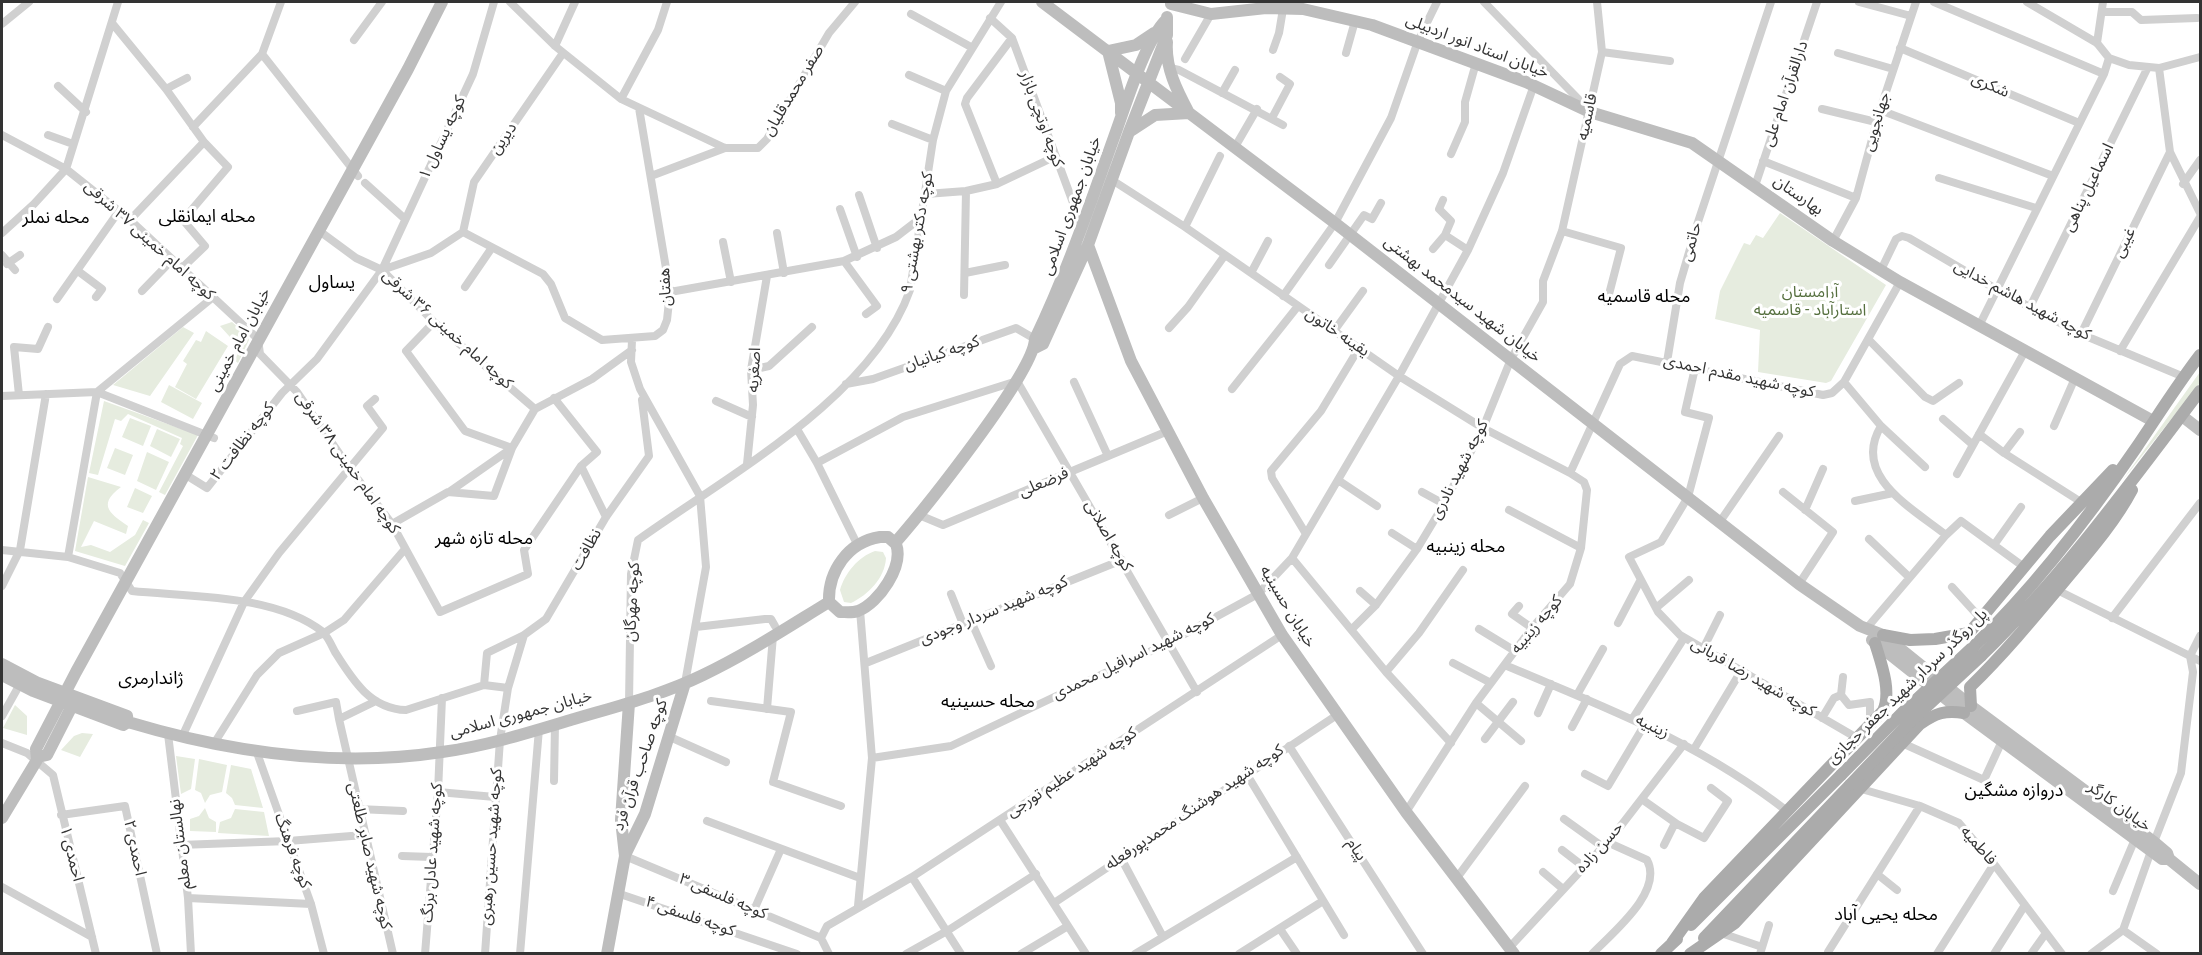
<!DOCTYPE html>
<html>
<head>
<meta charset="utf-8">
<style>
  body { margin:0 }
  #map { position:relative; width:2202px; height:955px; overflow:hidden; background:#fff; font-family:Roboto,sans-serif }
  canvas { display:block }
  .frame { position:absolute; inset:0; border:3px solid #333; pointer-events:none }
</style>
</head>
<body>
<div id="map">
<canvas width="2202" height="955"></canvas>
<div class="frame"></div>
</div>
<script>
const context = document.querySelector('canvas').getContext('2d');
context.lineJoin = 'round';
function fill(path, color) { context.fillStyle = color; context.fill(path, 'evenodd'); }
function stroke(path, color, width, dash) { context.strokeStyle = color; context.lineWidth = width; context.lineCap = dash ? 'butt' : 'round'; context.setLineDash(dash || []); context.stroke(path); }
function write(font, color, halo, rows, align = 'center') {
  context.font = font + ' Roboto,"Noto Sans Arabic",sans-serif'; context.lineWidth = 6; context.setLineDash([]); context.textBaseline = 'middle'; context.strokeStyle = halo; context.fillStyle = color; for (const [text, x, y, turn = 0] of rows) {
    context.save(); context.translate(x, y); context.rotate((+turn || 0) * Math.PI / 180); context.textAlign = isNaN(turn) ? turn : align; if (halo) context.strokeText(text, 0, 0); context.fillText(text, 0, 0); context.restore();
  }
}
const green = new Path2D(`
  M1780 213 1886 285 1831 381 1826 383 1758 372 1760 330 1715 319 1720 291 1744 243 1750 245 1756 235 1763 238Z
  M232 322 247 335 249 340 238 363 233 359 239 347 220 326Z
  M183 327 194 333 150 396 113 385Z
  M206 331 228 346 196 399 175 387 187 364 183 361 196 340 201 342Z
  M2200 372V383L2122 481Z
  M169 385 202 403 193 419 161 402Z
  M104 401 198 435 165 495 159 492 183 446 180 444 182 438 128 414 121 421 115 419 98 475 89 473Z
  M130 418 151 426 143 446 122 437Z
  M157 429 180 439 171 457 150 446Z
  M115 448 133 455 125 475 107 468Z
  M147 452 169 462 156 490 137 481Z
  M88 477 121 487C95 506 113 515 128 526L126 534 94 521 81 547 91 545 110 552 135 535 143 520 149 523 125 566 75 551Z
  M135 488 152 496 143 513 127 507Z
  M875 551 883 552 886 558C885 578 868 595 851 603L844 602 840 590C845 573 858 557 875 551Z
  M15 705 27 716V735L3 728Z
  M82 733 93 734 80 757 61 750 74 736Z
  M176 756 195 759 191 789 181 794Z
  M199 759 227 765 222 792 210 795 205 803 201 793 195 790Z
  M231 765 251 769 263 808 235 805 232 798 226 793Z
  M205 808 209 818 216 822V832L190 831V819L199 816Z
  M235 809 264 812 269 836 218 833 220 822 231 818Z`);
const street = new Path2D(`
  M510 2 555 46 621 99 725 148H758L767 139 829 33 855 2
  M1484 2 1586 107
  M1859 2 1911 16
  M1934 2 2104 74
  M2027 2 2097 43 2109 58 2129 65 2159 68 2200 57
  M2103 12H2132L2141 20 2197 18
  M911 14 971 47
  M990 18 1012 38 1082 227
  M112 23 166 89 204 142 228 167 183 220 205 246 182 268
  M2 24 29 2
  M354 40 382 2
  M2097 43 2103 2
  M555 46 575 2
  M1900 48 2079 123
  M1273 50 1279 33 1283 9
  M1602 52 1670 61
  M1346 53 1355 21
  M1838 53 1893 69
  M262 54 358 176
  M1185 59 1211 14
  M1170 68 1179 70 1283 125
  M2159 68 2170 152 2200 213
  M909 75 946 91
  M58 86 86 112
  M166 89 187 78
  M1222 93 1235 70
  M621 99 658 30 667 2
  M1822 109 1876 122
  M1880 110 2053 176
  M1272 118 1290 84 1280 77
  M892 124 933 140
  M193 127 262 54 281 2
  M2 135 66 169 130 220 258 339 260 354 297 392 350 469 392 524 440 612 528 574 524 550 581 466 597 452 554 398
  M48 135 73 144
  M1235 147 1257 109
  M1451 154 1465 122V102L1476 63
  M1763 161 1856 198
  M651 176 725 148
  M1939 178 2036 208
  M1112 180 1185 227 1399 376 1483 428 1570 473
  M365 183 405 219
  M997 184 965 104 967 98 1012 38
  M2183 184 2200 160
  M1755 186 1817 2
  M926 194 966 191 997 184 1054 157
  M859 195 877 248
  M840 209 857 257
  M130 220 204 142
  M1185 227 1220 156
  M318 230 356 258 382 270 434 322 535 409
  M1562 231 1621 248 1607 302
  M463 232 543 274 551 284 565 318 602 340 655 336 663 330 667 320 670 292 639 108
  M463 232 474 182 563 53
  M2 233 34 204 66 169 118 2
  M777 233 784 273
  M1445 235 1468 250
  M1833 241 1856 198 1880 110 1916 2
  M723 242 731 282
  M1433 249 1445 235 1451 221 1439 209 1443 200
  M2 255 15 270
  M844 261 877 306 866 314
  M7 264 20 255
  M1329 265 1364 215 1372 219 1381 203
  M382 270 431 253 463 232
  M1881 270 1896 239 1902 236 1909 238 1996 289 2081 334 2184 377
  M78 271 102 289 96 297
  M965 273 1005 265
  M1251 273 1268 241
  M465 287 491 249
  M142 291 171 261
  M670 292 844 261 896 237 922 217
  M964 295 966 191
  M1283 296 1335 223 1391 118 1418 41 1437 2
  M57 299 119 211
  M2030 307 2147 69
  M434 322 406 351 465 431 512 448
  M1979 326 2104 74 2109 58
  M1169 328 1188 307 1225 255
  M1334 331 1363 291
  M2081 334 2170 152
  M1868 339 1925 397 1933 401 1959 383
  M632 340 631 362 640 389 700 496 706 567 685 683
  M2120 351 2200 217
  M1667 362 1680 283 1698 222 1771 2
  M1695 368 1685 412 1709 418 1688 497 1661 542 1629 557 1658 612 1680 635 1857 738
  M751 370 769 366 812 327
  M1074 382 1108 456
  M1844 382 1881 426C1851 476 1912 508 1946 535L1866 629
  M846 384 873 379 1016 328 1035 339
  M1232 389 1298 306
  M19 395 14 347 38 349 48 327
  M2 396 97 392 214 438
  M716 401 752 417
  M1943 419 1973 445
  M1881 426 1925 467
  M2054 426 2075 378
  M797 429 817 463 858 546
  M1979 434 2004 453 2081 502
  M2004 453 2020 432
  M817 463 903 417 1017 381 1197 692
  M747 464 753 405 751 370 767 276
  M581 466 606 517
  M1957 474 2025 351
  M186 475 207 488 282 393 317 359 382 270 473 74 494 2
  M1338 480 1377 506
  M449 492 512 448
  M1422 492 1444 504
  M1783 492 1833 532 1799 584
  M1855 501 1893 493
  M1509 510 1581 548
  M1805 510 1823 469
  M919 515 943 525 1168 431
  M1169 515 1203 498
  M1719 523 1779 436
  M392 524 448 492 494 496 512 448 535 409 592 379 632 350
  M1392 533 1417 549
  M1306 534 1272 478 1271 471 1321 411 1359 348
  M1946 535 1961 521 2024 567
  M1869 539 1909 577
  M1994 545 2021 507
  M2 550 68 557 120 573 132 591C190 597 275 594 323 632 328 637 332 646 335 652 352 679 370 709 406 710L484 685 508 688
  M68 557 97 392 212 298
  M1292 558 1386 672 1451 743
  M2 586 20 550 46 394
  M1952 587 1982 620
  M2057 590 2200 661
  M1360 591 1376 605
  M951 594 963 624
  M1519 606 1512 614 1532 628
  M1656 608 1689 580
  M2112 618 2200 503
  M971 621 991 666
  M1618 623 1640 581
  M696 627 765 619H771L775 626
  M1352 629 1376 605 1417 549 1444 504 1483 428 1511 359 1543 302V281L1562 231 1602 52 1597 2
  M1479 629 1515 651
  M1703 649 1720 615
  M866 663 1122 560
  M1453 663 1491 683
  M1505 665C1608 709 1697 741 1787 811
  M1386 672 1419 633 1463 570
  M484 685 487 653 524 635 546 619 606 517 649 456 642 400
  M1577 695 1603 649
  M1841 695 1849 705 1870 702V725
  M376 701 339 719 393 954
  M711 701 791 712 773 782 841 806
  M629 703 631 574 638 540C727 476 872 398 910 290L933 140 946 91 1001 2
  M1476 703 1521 741
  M767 709 773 636
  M297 711 336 702 339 719
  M1538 713 1551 684
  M2 716 20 684
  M1633 718 1684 638
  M1822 718 1834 698 1841 695 1843 677
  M1572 727 1587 699
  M168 734 188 898 191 954
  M182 737 244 602 279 553 383 428 367 406 375 399
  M670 737 726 762
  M1485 739 1513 702
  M215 742 257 675 279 653 324 633 344 620 405 549
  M2 743 27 753 53 775 96 954
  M1902 743 1984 780 2002 741
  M1289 746 1423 954
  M1694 749 1741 671
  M256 750 311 904 324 954
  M872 758 951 746 1168 643 1258 594 1292 558 1399 376 1468 250 1503 173 1534 85
  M1246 773 1344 935
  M1585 774 1608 786 1645 724
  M554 781 555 724
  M1858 788 1920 806 1959 823 1994 864 2062 954
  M438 792 495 797
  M1643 800 1677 824 1704 838 1728 801 1711 788
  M358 809 403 811
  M1406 812 1476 703 1532 628 1570 584 1581 548 1587 490 1584 482 1570 473 1620 364 1632 356 1823 395 1832 393 1844 382 1900 282
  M61 815 125 806 157 954
  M1564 819 1603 847
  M1000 820 1086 954
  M707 821 860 878
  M2154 842 2181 773 2193 672 2190 656 2200 636
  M180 845 288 841 364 835
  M1664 845 1675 823
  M1562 850 1584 867
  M402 856 432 857
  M625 856 821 938
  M1121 858 1163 937
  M1543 872 1563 889
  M1877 874 1897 890
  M912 877 961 954
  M1456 879 1525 786
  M2 887 92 937
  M2113 891 2135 839
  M617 893 797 954
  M188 898 311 904
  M1054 903 1337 715
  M858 906 872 758 860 610
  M754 910 781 849
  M1280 929 1297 954
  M2123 930 2151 851
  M2123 930 2157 954
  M1721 933 1762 947
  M821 938 827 926 912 877 1282 635
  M821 938 829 954
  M1509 948 1613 836 1684 744
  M425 954 438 792 442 698
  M485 954 500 740 508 688 524 635
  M520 954 539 729
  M906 954 947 931 1036 874
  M1021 954 1068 926
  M1135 954 1297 857
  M1239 954 1323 901
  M1592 954C1612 933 1664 892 1647 860L1607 842
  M1760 954 1769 925
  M1829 954 1828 952 1920 806
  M1937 954 1994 864
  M1994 954 2025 905
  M2031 954 2046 933
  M2091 954 2123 930`);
const secondary = new Path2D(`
  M1042 2 1335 223 1799 584 1860 626 1883 635 1971 706 2154 842 2167 853 2169 859 2200 884
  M1171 4 1211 14 1266 8 1303 9 1372 25 1526 82 1590 112 1692 143 1833 241 1900 282 2153 421
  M1121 113V103L1108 51 1136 45 1154 33
  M1129 132 1155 115 1189 113C1177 91 1165 67 1167 42
  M1088 245 1131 361 1203 498 1282 635 1406 812 1514 954
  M1035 348 1043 344 1088 245 1129 132 1167 35V17
  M2182 416 2200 430
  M880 537H888L896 544C904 566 879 603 858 611 852 613 846 612 840 612L829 602C828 571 848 542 880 537Z
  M895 543C922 512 1034 373 1035 339 1066 275 1089 207 1113 140 1125 108 1144 42 1166 20
  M1872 640 1964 713 2162 859H2169
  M2 664 38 683 127 716 128 722
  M2 675 33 691 123 725 128 722C228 752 338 768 442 752 487 746 531 732 574 719 618 706 662 695 703 675 747 654 788 627 829 602
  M38 757 47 755 75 700
  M2 818 37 760 36 749 76 672 408 69 442 2
  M625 855 645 814 685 683
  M607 954 625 856 621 820 629 703`);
const primary = new Path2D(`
  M1883 635 1910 640 1935 639 1969 633 2050 536 2113 470
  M1974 646C2035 587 2088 518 2136 448 2157 417 2177 385 2200 355
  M1981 656C2063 576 2131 482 2200 391
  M1971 706 1970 687C2003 655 2033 619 2063 583 2087 554 2114 524 2132 490
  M1691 925 1841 775
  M1704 938 1850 785
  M1672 943 1704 898 1883 711C1892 691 1881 663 1875 643
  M1661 954 1677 939
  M1690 954 1735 923 1920 724C1936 713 1945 710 1964 713`);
const primaryBridge = new Path2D(`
  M1841 775 1902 713 1974 646
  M1850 785 1910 722 1981 656`);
const streetNames = [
  ["خیابان استاد انور اردبیلی",1477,47,21],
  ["شکری",1990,86,23],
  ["صفر محمدقلیان",794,91,-59],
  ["دارالقرآن امام علی",1786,94,-71],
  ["قاسمیه",1588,117,-78],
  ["کوچه اوتچی بازار",1041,119,70],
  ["جهانجویی",1877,122,-73],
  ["کوچه یساول ۱",443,138,-65],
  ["دیرین",504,139,-55],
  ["اسماعیل پناهی",2089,188,-64],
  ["بهارستان",1798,196,35],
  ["خیابان جمهوری اسلامی",1072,206,-70],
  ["کوچه دکتر بهشتی ۹",918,233,-80],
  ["کوچه امام خمینی ۳۷ شرقی",149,241,42],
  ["حاتمی",1692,242,-74],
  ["غیبی",2125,243,-64],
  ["هفتان",666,287,-93],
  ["خیابان شهید سیدمحمد بهشتی",1462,300,38],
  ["کوچه شهید هاشم خدایی",2022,301,28],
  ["کوچه امام خمینی ۳۶ شرقی",447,330,42],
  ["یقینه خاتون",1337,333,34],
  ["خیابان امام خمینی",240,340,-62],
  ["کوچه کیانیان",942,354,-19],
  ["اصغریه",755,370,-87],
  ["کوچه شهید مقدم احمدی",1739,377,12],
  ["کوچه نظافت ۲",243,442,-52],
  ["کوچه امام خمینی ۳۸ شرقی",347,463,55],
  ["کوچه شهید نادری",1460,470,-63],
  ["فرضعلی",1044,483,-23],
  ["کوچه اصلانی",1108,536,60],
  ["نظافت",587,550,-60],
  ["کوچه مهرگان",633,602,-87],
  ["خیابان حسینیه",1287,607,59],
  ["کوچه شهید سردار وجودی",994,611,-22],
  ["کوچه زینبیه",1537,625,-50],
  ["کوچه شهید اسرافیل محمدی",1134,657,-26],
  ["کوچه شهید رضا قربانی",1753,678,30],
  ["پل روگذر سردار شهید جعفر حجازی",1908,687,-44],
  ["خیابان جمهوری اسلامی",521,715,-15],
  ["زینبیه",1652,727,26],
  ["کوچه صاحب قرآن فرد",641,765,-71],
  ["کوچه شهید عظیم تورجی",1072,773,-33],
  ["خیابان کارگر",2119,807,36],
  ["کوچه شهید هوشنگ محمدپورفعله",1195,808,-34],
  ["نهالستان معلم",181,844,-97],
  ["فاطمیه",1978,846,49],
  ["کوچه شهید حسین رهبری",492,847,-86],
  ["احمدی ۲",134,848,78],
  ["حسن زاده",1600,848,-48],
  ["پیام",1356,850,57],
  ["کوچه فرهنگ",292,851,70],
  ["کوچه شهید عادل برنگ",433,853,-86],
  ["احمدی ۱",71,854,76],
  ["کوچه شهید صابر طلعتی",369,856,77],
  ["کوچه فلسفی ۳",723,897,23],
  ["کوچه فلسفی ۴",690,917,19]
];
const parkNames = [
  ["آرامستان",1810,293],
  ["استارآباد - قاسمیه",1810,311]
];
const neighbourhoodNames = [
  ["محله ایمانقلی",207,217],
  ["محله نملر",56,218],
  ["یساول",332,283],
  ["محله قاسمیه",1644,297],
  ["محله تازه شهر",484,539],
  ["محله زینبیه",1466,547],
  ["ژاندارمری",151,679],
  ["محله حسینیه",988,702],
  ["دروازه مشگین",2014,791],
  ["محله یحیی آباد",1886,915]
];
fill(green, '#e6ecdf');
stroke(street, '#d0d0d0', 8);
stroke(secondary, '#bdbdbd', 12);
stroke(primary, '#ababab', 12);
stroke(primaryBridge, '#ababab', 12);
write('16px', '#333', '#fff', streetNames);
write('16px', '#56703f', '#fff', parkNames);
write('18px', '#000', '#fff', neighbourhoodNames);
</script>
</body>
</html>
